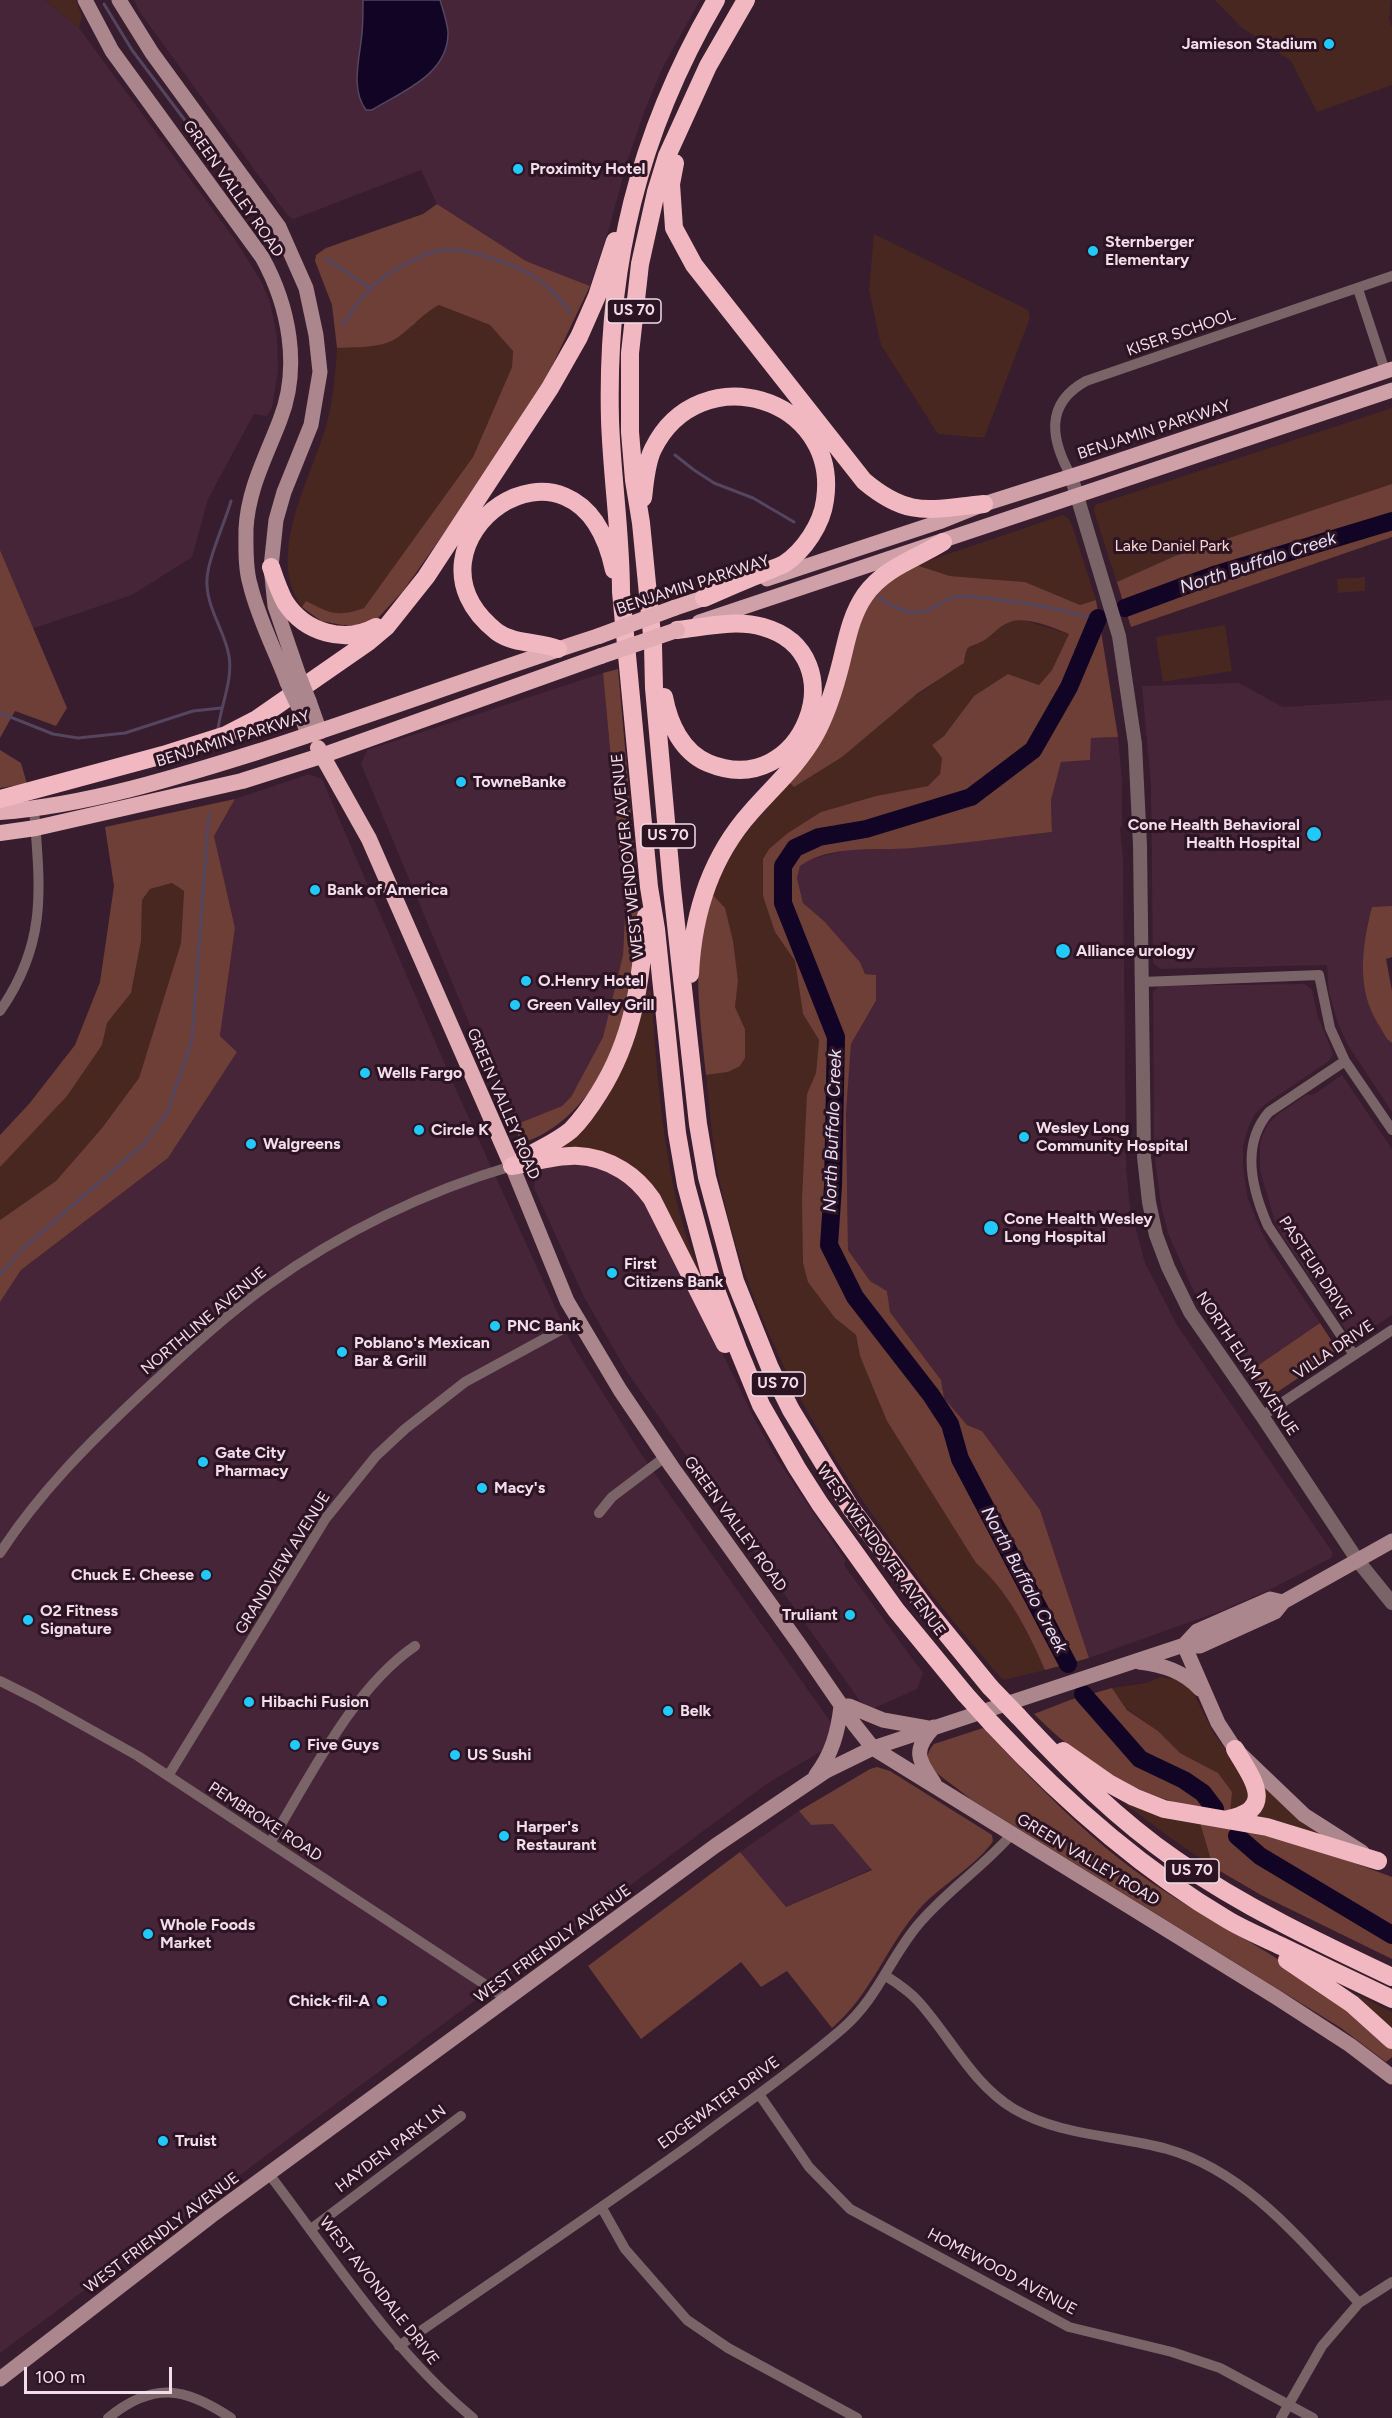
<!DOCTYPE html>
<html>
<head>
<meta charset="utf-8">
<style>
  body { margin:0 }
  #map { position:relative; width:1392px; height:2418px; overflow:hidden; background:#371d2d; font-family:Figtree,sans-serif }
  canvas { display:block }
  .scale { position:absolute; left:24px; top:2367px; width:148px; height:27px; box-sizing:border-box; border:3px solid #f1dee8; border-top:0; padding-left:8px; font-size:18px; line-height:21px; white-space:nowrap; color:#f1dee8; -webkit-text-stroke:4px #2d1423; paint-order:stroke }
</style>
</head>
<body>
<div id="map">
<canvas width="1392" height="2418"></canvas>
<div class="scale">100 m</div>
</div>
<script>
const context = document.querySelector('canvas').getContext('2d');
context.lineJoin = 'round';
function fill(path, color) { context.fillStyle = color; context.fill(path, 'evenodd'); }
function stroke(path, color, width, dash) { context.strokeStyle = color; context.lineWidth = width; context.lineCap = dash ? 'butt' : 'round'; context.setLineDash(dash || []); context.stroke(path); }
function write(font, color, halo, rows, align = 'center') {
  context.font = font + ' Figtree,sans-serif'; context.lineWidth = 6; context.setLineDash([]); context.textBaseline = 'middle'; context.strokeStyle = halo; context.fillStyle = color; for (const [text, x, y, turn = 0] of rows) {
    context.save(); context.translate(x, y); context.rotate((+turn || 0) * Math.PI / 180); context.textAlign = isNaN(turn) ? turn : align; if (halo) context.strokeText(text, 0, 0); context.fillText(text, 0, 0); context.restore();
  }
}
const built = new Path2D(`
  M0 0H45L79 28 236 241 261 281 270 302 277 336 278 371 272 407 267 416 254 414 208 499 192 557 132 595 32 629 0 550Z
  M134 0H700L663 67 644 112 627 162 610 225 590 286 526 261 437 204 421 170 294 219 288 216 139 11Z
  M603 673 625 912 623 955 603 1037 571 1097 562 1106 512 1126 361 764 367 750Z
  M1239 683 1283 707 1392 700V957L1386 959 1392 992V1112L1348 1045 1338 1024 1329 993 1327 965 1160 969 1153 963 1151 786 1142 686Z
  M1118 737 1122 781V826L1120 829 1123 857 1126 1167 1130 1207 1145 1263 1177 1325 1333 1553 1331 1558 1269 1590 1221 1611 1089 1658 1040 1510 982 1431 967 1425 944 1398 941 1380 890 1312 887 1291 870 1281 848 1250 846 1114 851 1044 876 1002V975L865 974 860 962 824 921 803 903 797 878 800 866 808 860 847 850 912 848 1052 832 1051 800 1061 762 1090 760 1091 738Z
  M309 774 322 779 457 1092 571 1342 643 1457 830 1721 832 1727 823 1750 768 1783 0 2353V1302L21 1270 168 1158 237 1052 220 1036 235 928 214 836 235 799Z
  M1305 984 1312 990 1318 1017 1332 1051V1056L1329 1061 1267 1103 1255 1114 1248 1128 1243 1146V1165L1247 1196 1259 1226 1269 1246 1320 1323 1247 1373 1193 1290 1168 1233 1161 1205 1154 1152 1153 992 1159 986Z
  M1342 1075 1392 1149V1315L1358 1338 1350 1336 1283 1237 1274 1219 1260 1170V1146L1262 1136 1268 1124 1277 1115 1306 1095H1313Z
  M590 1162 635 1185 680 1266 754 1418 777 1459 846 1561 844 1565 923 1673 917 1689 872 1709 860 1701 627 1372 584 1297 534 1188 536 1173 542 1167Z
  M799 1811 811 1825 833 1824 872 1869 786 1907 740 1852Z`);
const green = new Path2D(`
  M45 0H76L82 16 79 28Z
  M1215 0H1391L1389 19 1392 27V85L1317 112 1291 61 1241 27Z
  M874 234 1028 310 1030 318 984 438 938 434 881 345 869 290Z
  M439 305 490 325 513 350 512 367 473 457 364 608C337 617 331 614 306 602L302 607C266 558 308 483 324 433 333 405 335 377 337 348L363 347Z
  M1392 408V537L1131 627 1094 511 1095 505Z
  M1063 515 1068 518 1072 525 1096 600 1080 605 1025 582 950 576 916 565Z
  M1365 577V591L1338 593 1337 579Z
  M1020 619 1069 634 1052 670 1039 685 1008 674 958 720 944 736 932 745 942 758 940 774 928 786 876 796 821 812 769 849 763 859 764 896 775 932 795 961 803 1014 819 1040 816 1073 807 1095 835 1318 856 1335 860 1356 976 1563C1008 1591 1028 1631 1045 1670L1003 1680C879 1536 762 1378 721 1188 713 1151 710 1113 706 1075L728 1072 745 1029 735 1007 738 981 710 892 721 868 750 823 790 783 963 663 966 649 974 643 981 642 1008 622Z
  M1225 625 1232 671 1163 682 1156 637Z
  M172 883 184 891 181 943 139 1078 102 1128 56 1181 0 1220V1167L102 1045 107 1023 131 993 141 941 142 900 150 889Z
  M647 991H651C657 1071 662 1152 684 1229 691 1253 702 1276 711 1298L651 1185 561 1149 557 1144 639 1016Z
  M1161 1677 1179 1680 1192 1690 1214 1734 1249 1779V1801L1230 1813 1218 1773 1180 1753 1158 1731 1127 1709 1112 1688 1146 1683Z
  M1100 1785 1200 1823 1213 1867 1172 1839Z
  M1265 1788H1268L1320 1833 1319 1835 1253 1817 1263 1803Z
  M1358 1995 1392 2012V2028L1356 1999Z`);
const forest = new Path2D(`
  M437 204 526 261 590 286 542 387 477 487 403 591 378 618 362 625H342L321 621 302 607 306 601C331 614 337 617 364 608L473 457 512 367 513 351 490 325 439 305C421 314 405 336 389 342 374 348 354 347 337 348L332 305 315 261 316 255 326 248 423 214Z
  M1392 484V537L1131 627 1117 582 1175 556Z
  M0 550 67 708 56 726 15 711 0 738Z
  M916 565 950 576 1025 582 1080 605 1096 600 1118 737 1091 738 1090 760 1061 762 1051 800 1052 832C1006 837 960 844 913 848 878 851 830 844 800 866L797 878 803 903 824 921 860 962 865 974 876 975V1001L851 1044 846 1114 848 1250 870 1281 887 1291 890 1312 941 1380 944 1398 967 1425 982 1431 1040 1510 1089 1658 1045 1670C1028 1631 1008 1591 976 1563L887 1421 860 1356 856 1335 835 1318 808 1282 803 1263 802 1199 807 1094 816 1073 819 1040 803 1014 795 961 775 932 763 896V859L769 849 788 833 821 812 876 796 928 786 940 774 942 758 932 745 944 736 974 696 1008 674 1039 685 1052 670 1069 634C1054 628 1026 616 1010 622 1000 625 992 636 983 641 967 649 967 643 964 663L918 693 842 757 794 787 790 783 858 625 877 589Z
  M618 669 639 904C640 989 613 1112 523 1143L512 1126 562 1106 571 1097 603 1037 623 955 625 912 603 673Z
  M0 750 21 763 27 784 0 788Z
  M235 799 214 836 235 928 220 1036 237 1052 168 1158 21 1270 0 1302V1220L56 1181 102 1128 139 1078 181 943 184 891 172 883 150 889 142 900 141 941 131 993 107 1023 102 1045 67 1096 0 1167V1135L29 1104 75 1045 100 982 114 886 105 827Z
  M710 892 725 908 733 941 738 981 735 1007 745 1029V1058L740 1066 728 1072 706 1075C701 1027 694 976 701 928 703 916 707 904 710 892Z
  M1392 906V957L1386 959 1392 991V1043L1387 1039C1381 1028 1373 1017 1369 1005 1358 974 1364 938 1372 907Z
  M1320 1323 1335 1346 1334 1354 1270 1397 1263 1396 1247 1373Z
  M1112 1688 1127 1710 1158 1731 1180 1753 1218 1773 1232 1792 1230 1813C1147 1803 1092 1772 1034 1714L1070 1700Z
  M983 1728C1037 1785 1090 1841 1155 1885 1197 1913 1242 1936 1284 1963 1323 1987 1357 2017 1392 2047V2057L1386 2062 1341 2028 1299 2002 972 1800 930 1768C926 1758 927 1752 934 1744Z
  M877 1767 890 1771 992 1835 993 1841C979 1863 941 1886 922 1906 886 1945 873 1993 832 2028L787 1971 761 1987 741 1962 641 2039 588 1966 740 1852 786 1907 872 1870 833 1824 811 1825 799 1811 870 1769Z
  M1200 1823 1298 1842 1392 1877V1959L1261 1895 1213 1867Z`);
const water = new Path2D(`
  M363 0H440C443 10 447 21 448 32 449 74 403 91 372 110H366C350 89 360 57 362 33 363 22 363 11 363 0Z`);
const stream = new Path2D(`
  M104 4 132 50 205 147
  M325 258 370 288
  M342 325C351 314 359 299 370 289 385 273 421 253 442 250 471 247 528 268 549 288 557 295 563 304 570 312
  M675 455 694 470 714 483 753 498 794 522
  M879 597C895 608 911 618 930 609 944 603 947 596 964 596 996 598 1030 604 1061 610 1074 613 1084 618 1098 618
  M0 713 53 734 78 738 125 733 193 711 221 708
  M218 729C221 705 233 680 229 656 225 632 208 610 207 585 205 564 225 523 231 501
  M0 1275 21 1250 145 1143 167 1113 192 1040 209 813`);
const river = new Path2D(`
  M1125 608 1217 574 1392 521
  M1068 1664 960 1459 950 1424 931 1395 855 1297 829 1245 833 1186 836 1037 783 903V866L795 848 819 837 866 829 971 797 1033 750 1069 687 1098 618
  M1083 1694 1140 1759 1184 1780 1203 1793 1215 1809
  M1237 1836 1260 1856 1392 1935`);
const minor = new Path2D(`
  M1358 289 1385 371
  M1071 476C1051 440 1044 404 1086 381L1392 276
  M1142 982 1319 975 1330 1028 1345 1061 1392 1130
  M0 1011C48 942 40 888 34 809
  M1345 1061 1269 1112C1240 1145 1252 1190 1268 1226L1354 1355
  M1262 1416 1392 1330
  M599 1513 612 1497 665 1457
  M0 1553C39 1493 89 1443 141 1394 182 1356 223 1317 268 1285 340 1233 426 1191 512 1166
  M0 1681 36 1699 138 1756 507 1999
  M168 1776 326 1518 376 1456 405 1429 465 1382 579 1320
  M270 1843C309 1779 352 1689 415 1646
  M886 1976C897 1983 909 1991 918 2001 950 2036 972 2084 1014 2109 1060 2136 1116 2135 1167 2149 1248 2172 1303 2243 1359 2303
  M759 2094 809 2167 850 2209 1069 2327 1172 2352 1220 2368 1313 2418
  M269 2174C333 2258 391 2350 473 2418
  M602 2208 625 2249 687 2320 728 2348 857 2418
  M311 2229 461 2116
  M399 2346C499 2277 599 2210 698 2139 746 2103 797 2068 842 2029 877 1999 889 1960 917 1926 945 1892 982 1868 1011 1835
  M108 2418C153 2381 185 2387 231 2418
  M1281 2418 1322 2346 1359 2303 1392 2282`);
const tertiary = new Path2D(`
  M1071 476 1119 636 1135 744 1140 845 1144 1157 1149 1202 1156 1235 1168 1267 1190 1312 1262 1416 1358 1561 1392 1603`);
const secondary = new Path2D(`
  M85 0 112 51 262 257C289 306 301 367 280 420 266 457 248 489 246 529 246 547 245 567 250 584 258 618 275 650 287 682
  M119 0 152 53 279 227 306 288 316 335 320 372 311 425 284 492 276 520 271 567 275 606 299 676
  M309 701 320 732
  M299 708 308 735
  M512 1166 567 1301 620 1390 672 1467 799 1644 854 1724 873 1748 1276 1997 1350 2045 1392 2077
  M1184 1645 1218 1723 1235 1749 1304 1815 1362 1852
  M1184 1645 1197 1631 1270 1599 1283 1602
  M1139 1662C1163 1665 1183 1671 1200 1689
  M841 1706H849L883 1720 928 1728
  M816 1775C832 1754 838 1732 841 1706
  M934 1783C918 1759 912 1750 934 1727
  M0 2379 211 2216 715 1846 826 1771 873 1748 1184 1645 1200 1646 1275 1612 1283 1602 1392 1541`);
const primary = new Path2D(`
  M767 579 939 522 984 504 1088 471 1392 369
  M699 622 1392 390`);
const trunk = new Path2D(`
  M674 608 704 598
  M318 748 369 839 512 1166
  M0 812C87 805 174 778 257 752 372 715 484 673 599 636
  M0 833 36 828 242 781 324 755 601 656`);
const motorway = new Path2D(`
  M716 0C638 134 606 266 610 420 612 478 621 535 621 592L649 887 656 929 677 1133 686 1185 710 1274 738 1349 761 1405 797 1468 820 1504 896 1610 965 1694
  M746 0 708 66 667 156 656 192 640 264 630 353V432L634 480 641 523 653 645 654 688 672 888 698 1124 707 1177 735 1281 770 1368 791 1410 850 1507 928 1611 990 1687
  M675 163 671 184 674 228 694 265 864 481C909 519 930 509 984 504
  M643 498C645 482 646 463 653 449 699 355 840 397 825 500 822 524 804 551 784 564 776 568 766 571 758 575 740 582 722 590 704 598
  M271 567C275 579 279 591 285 602 305 633 345 644 376 627
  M558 649C539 641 515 645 497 632 385 544 578 402 614 570
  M664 697C669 724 682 752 708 763 803 803 859 654 763 627 736 619 704 627 677 630
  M0 799 163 755 226 735 257 719 368 642 387 626 426 577 550 388 579 337 597 296 615 241
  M690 974C693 913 710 858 751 812 773 787 799 764 815 735 827 713 835 687 841 663 847 639 851 615 865 595 885 567 916 559 943 542
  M523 1159C539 1149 557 1142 571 1130 582 1119 591 1106 599 1093 634 1038 641 980 646 916
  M512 1166C554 1158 582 1146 622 1170 635 1178 643 1186 652 1199L725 1344
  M1018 1716C1067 1769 1117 1819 1176 1860 1244 1907 1318 1942 1392 1977
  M992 1724C1062 1799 1139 1868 1228 1920 1245 1930 1264 1938 1281 1946 1318 1964 1355 1981 1392 1999
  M1063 1751 1110 1784 1134 1797 1164 1809 1267 1827 1378 1861
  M1228 1819C1278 1809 1251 1777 1235 1749
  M1287 1960 1352 2004 1392 2040`);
const secondaryBridge = new Path2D(`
  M299 676 309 701
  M287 682 299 708`);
const trunkBridge = new Path2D(`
  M599 636 674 608
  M601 656 677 630`);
const motorwayBridge = new Path2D(`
  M990 1687 1018 1716
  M965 1694 992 1724`);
const markers = [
  [1329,44,6,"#21c9fd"],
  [518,169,6,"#21c9fd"],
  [1093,251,6,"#21c9fd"],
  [461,782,6,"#21c9fd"],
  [1314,834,8,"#21c9fd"],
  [315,890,6,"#21c9fd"],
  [1063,951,8,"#21c9fd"],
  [526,981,6,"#21c9fd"],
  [515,1005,6,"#21c9fd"],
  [365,1073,6,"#21c9fd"],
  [419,1130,6,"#21c9fd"],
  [1024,1137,6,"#21c9fd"],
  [251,1144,6,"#21c9fd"],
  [991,1228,8,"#21c9fd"],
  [612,1273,6,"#21c9fd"],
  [495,1326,6,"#21c9fd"],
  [342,1352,6,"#21c9fd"],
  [203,1462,6,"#21c9fd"],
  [482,1488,6,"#21c9fd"],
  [206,1575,6,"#21c9fd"],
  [850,1615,6,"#21c9fd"],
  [28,1620,6,"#21c9fd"],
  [249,1702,6,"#21c9fd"],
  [668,1711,6,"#21c9fd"],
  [295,1745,6,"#21c9fd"],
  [455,1755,6,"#21c9fd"],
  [504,1836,6,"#21c9fd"],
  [148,1934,6,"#21c9fd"],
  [382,2001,6,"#21c9fd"],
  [163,2141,6,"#21c9fd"]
];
const shields = [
  [634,311,54],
  [668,836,54],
  [778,1384,54],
  [1192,1871,54]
];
const shieldNames = [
  ["US 70",634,311],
  ["US 70",668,836],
  ["US 70",778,1384],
  ["US 70",1192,1871]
];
const poiNames = [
  ["Jamieson Stadium",1317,44,"right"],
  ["Proximity Hotel",530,169],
  ["Sternberger",1105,242],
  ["Elementary",1105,260],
  ["TowneBanke",473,782],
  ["Cone Health Behavioral",1300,825,"right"],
  ["Health Hospital",1300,843,"right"],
  ["Bank of America",327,890],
  ["Alliance urology",1076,951],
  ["O.Henry Hotel",538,981],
  ["Green Valley Grill",527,1005],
  ["Wells Fargo",377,1073],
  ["Wesley Long",1036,1128],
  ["Community Hospital",1036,1146],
  ["Circle K",431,1130],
  ["Walgreens",263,1144],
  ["Cone Health Wesley",1004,1219],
  ["Long Hospital",1004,1237],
  ["First",624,1264],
  ["Citizens Bank",624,1282],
  ["PNC Bank",507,1326],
  ["Poblano's Mexican",354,1343],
  ["Bar & Grill",354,1361],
  ["Gate City",215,1453],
  ["Pharmacy",215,1471],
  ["Macy's",494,1488],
  ["Chuck E. Cheese",194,1575,"right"],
  ["O2 Fitness",40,1611],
  ["Signature",40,1629],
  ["Truliant",838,1615,"right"],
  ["Hibachi Fusion",261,1702],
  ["Belk",680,1711],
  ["Five Guys",307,1745],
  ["US Sushi",467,1755],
  ["Harper's",516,1827],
  ["Restaurant",516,1845],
  ["Whole Foods",160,1925],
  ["Market",160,1943],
  ["Chick-fil-A",370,2001,"right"],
  ["Truist",175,2141]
];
const streetNames = [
  ["GREEN VALLEY ROAD",233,189,55],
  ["KISER SCHOOL",1181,333,-19],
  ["BENJAMIN PARKWAY",1154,430,-18],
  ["BENJAMIN PARKWAY",693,585,-18],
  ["BENJAMIN PARKWAY",233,739,-17],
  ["WEST WENDOVER AVENUE",628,856,-96],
  ["GREEN VALLEY ROAD",503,1104,67],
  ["PASTEUR DRIVE",1315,1268,57],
  ["NORTHLINE AVENUE",204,1321,-40],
  ["VILLA DRIVE",1334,1350,-34],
  ["NORTH ELAM AVENUE",1247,1364,56],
  ["GREEN VALLEY ROAD",735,1524,54],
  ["WEST WENDOVER AVENUE",881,1551,54],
  ["GRANDVIEW AVENUE",283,1563,-58],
  ["PEMBROKE ROAD",265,1822,33],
  ["GREEN VALLEY ROAD",1088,1860,31],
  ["WEST FRIENDLY AVENUE",553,1944,-36],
  ["EDGEWATER DRIVE",719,2103,-36],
  ["HAYDEN PARK LN",391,2149,-37],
  ["WEST FRIENDLY AVENUE",162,2233,-37],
  ["HOMEWOOD AVENUE",1002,2272,28],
  ["WEST AVONDALE DRIVE",379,2291,52]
];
const parkNames = [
  ["Lake Daniel Park",1172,546]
];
const waterNames = [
  ["North Buffalo Creek",1258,563,-18],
  ["North Buffalo Creek",833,1131,-88],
  ["North Buffalo Creek",1024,1580,62]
];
fill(built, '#462538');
fill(green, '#482721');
fill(forest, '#6d3f36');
fill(water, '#110425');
stroke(water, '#544560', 1.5);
stroke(stream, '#544560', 3);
stroke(river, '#110425', 18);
stroke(minor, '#7b6467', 10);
stroke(tertiary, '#7b6467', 14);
stroke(secondary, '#ab868c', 15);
stroke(primary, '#d0a0a8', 15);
stroke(trunk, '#e1acb4', 16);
stroke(motorway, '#f2b8c1', 18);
stroke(secondaryBridge, '#ab868c', 15);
stroke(trunkBridge, '#e1acb4', 16);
stroke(motorwayBridge, '#f2b8c1', 18);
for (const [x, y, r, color] of markers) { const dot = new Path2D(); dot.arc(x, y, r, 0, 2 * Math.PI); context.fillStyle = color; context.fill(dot); stroke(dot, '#2d1423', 2); }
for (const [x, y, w] of shields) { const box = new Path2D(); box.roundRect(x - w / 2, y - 12, w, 24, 4.5); context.fillStyle = '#2d1423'; context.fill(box); stroke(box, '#f1dee8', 1.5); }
write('bold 15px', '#f1dee8', null, shieldNames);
write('bold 16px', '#f1dee8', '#2d1423', poiNames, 'left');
write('16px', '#f1dee8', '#2d1423', streetNames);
write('16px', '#f7d5ce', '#2d1423', parkNames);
write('italic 18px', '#e6dffb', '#2d1423', waterNames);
</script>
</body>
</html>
